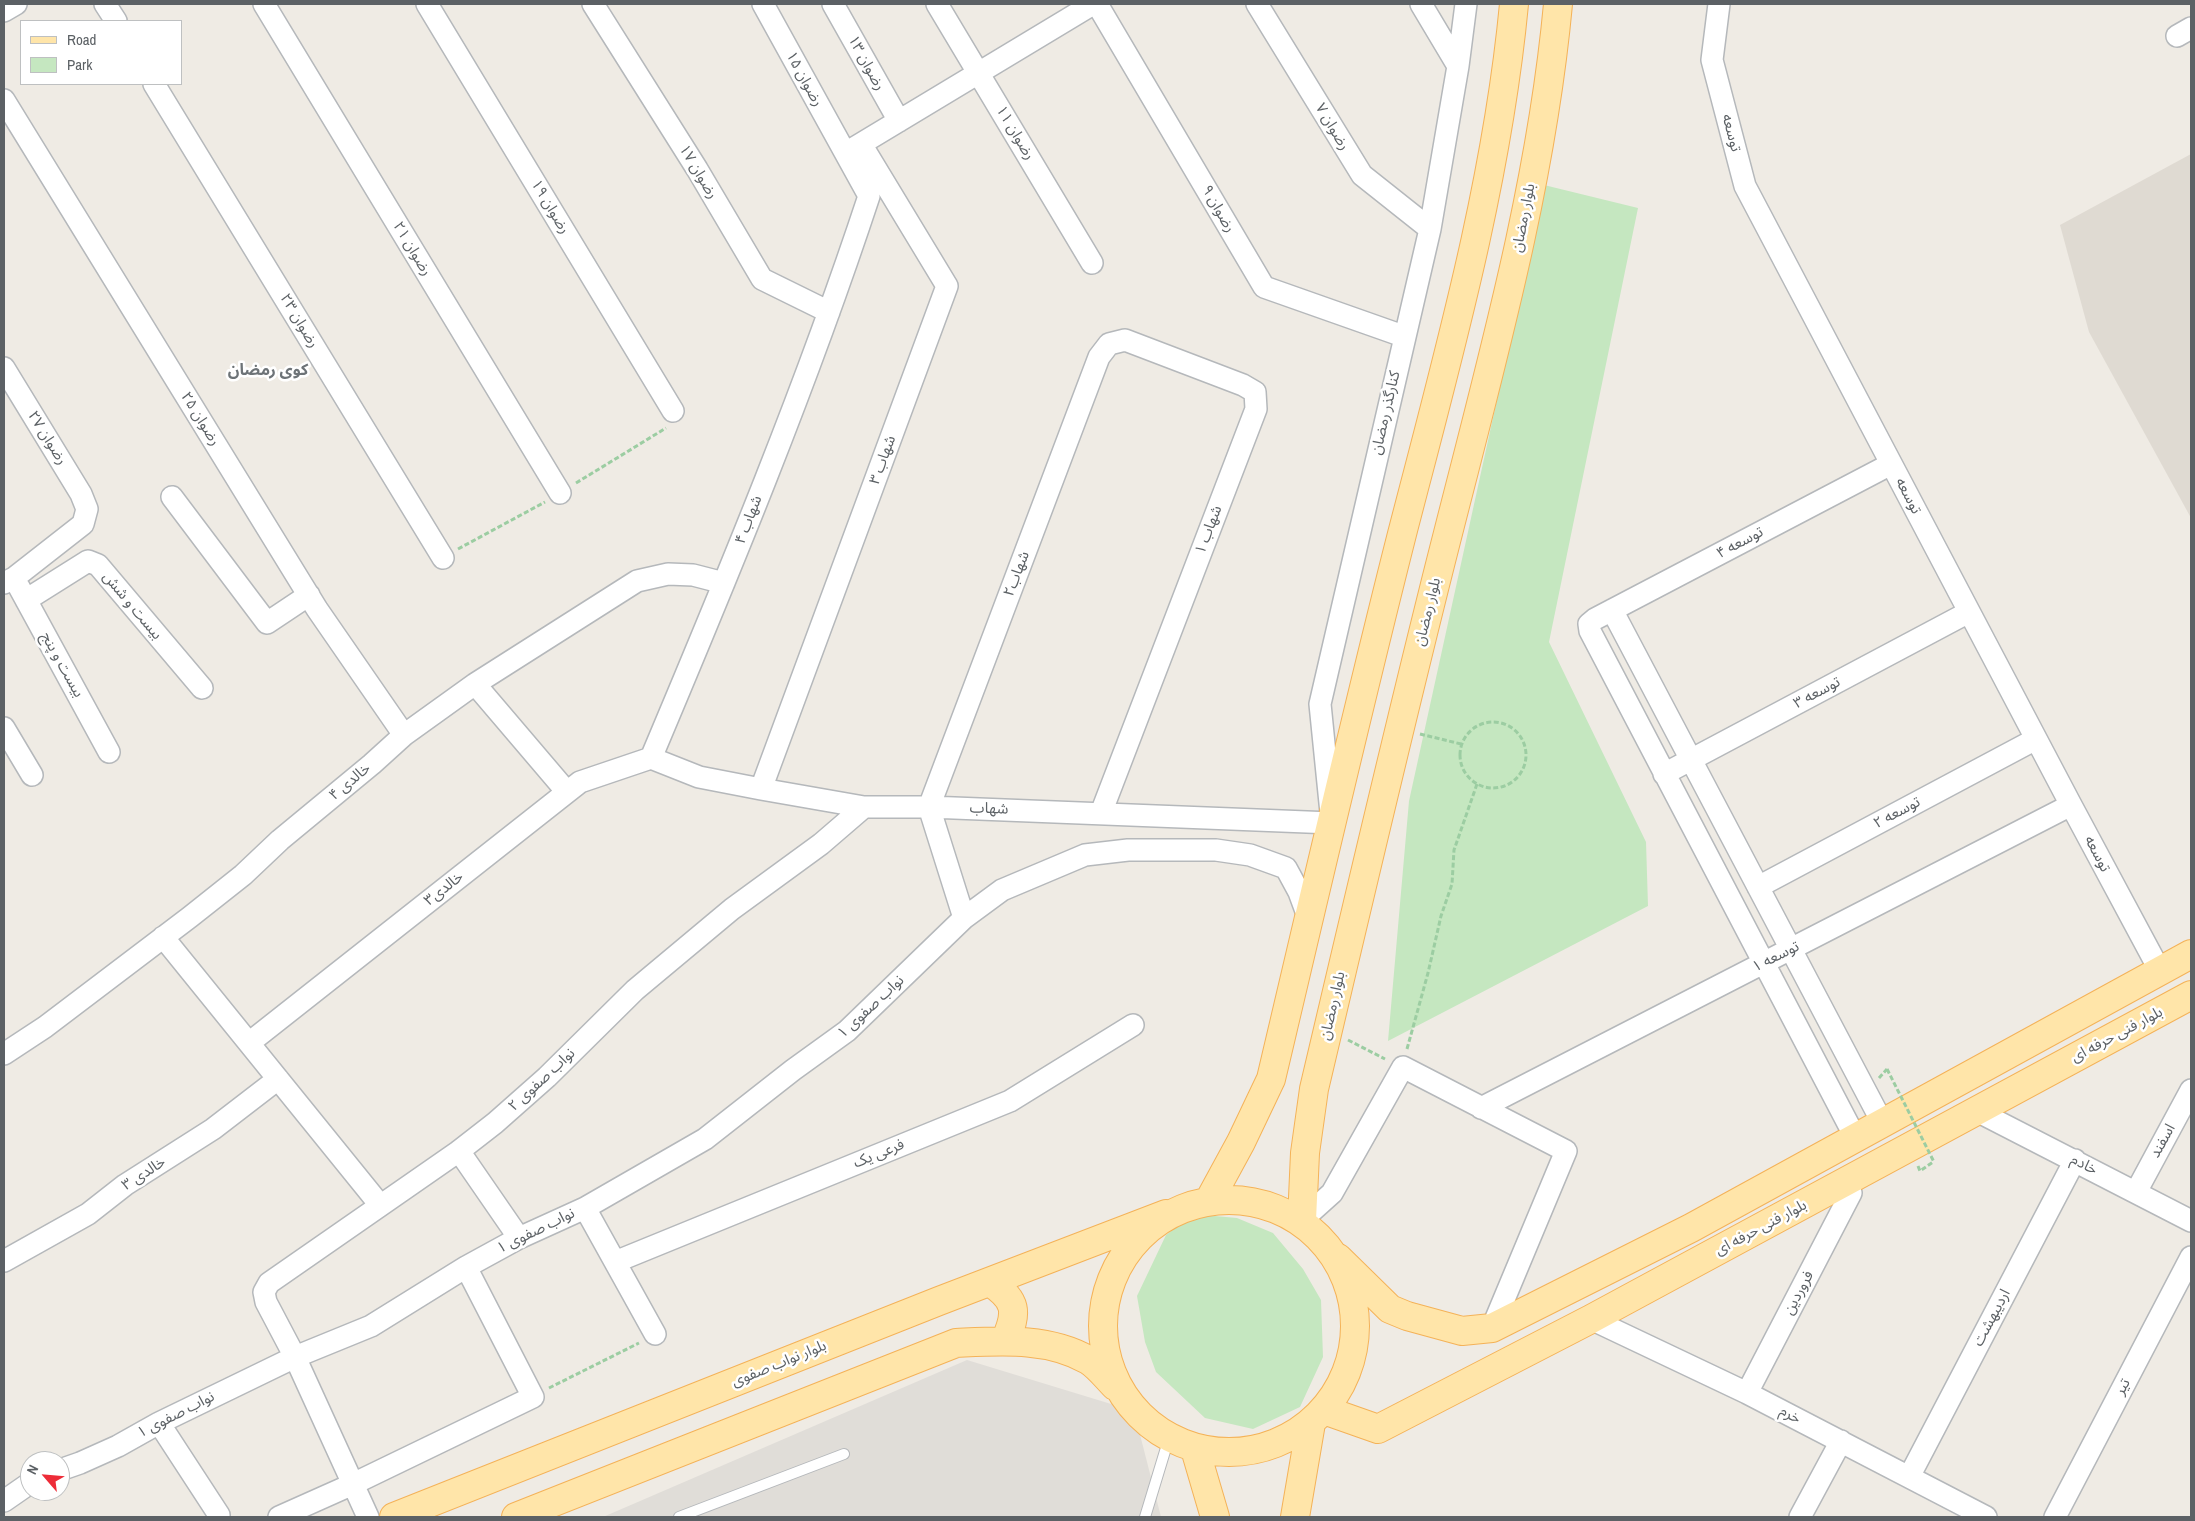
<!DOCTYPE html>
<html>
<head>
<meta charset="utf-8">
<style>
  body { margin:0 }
  #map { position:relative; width:2195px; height:1521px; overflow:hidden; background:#efebe4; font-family:"Archivo Narrow",sans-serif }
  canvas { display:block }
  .frame { position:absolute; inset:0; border:5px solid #5c6165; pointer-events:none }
  .legend { position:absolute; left:20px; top:20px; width:162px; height:65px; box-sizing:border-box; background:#fff; border:1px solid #bec0c1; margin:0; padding:6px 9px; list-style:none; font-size:15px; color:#5c6165 }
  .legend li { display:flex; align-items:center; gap:10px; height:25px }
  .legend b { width:25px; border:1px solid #bec0c1 }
  .north { position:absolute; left:20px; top:1451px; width:50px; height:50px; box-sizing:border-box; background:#fff; border:1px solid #bec0c1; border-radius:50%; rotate:297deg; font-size:14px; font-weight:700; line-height:20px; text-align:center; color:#5c6165 }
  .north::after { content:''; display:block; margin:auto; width:18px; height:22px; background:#ed2c38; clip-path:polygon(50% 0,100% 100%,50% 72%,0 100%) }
</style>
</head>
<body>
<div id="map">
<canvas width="2195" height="1521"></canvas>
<div class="frame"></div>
<ul class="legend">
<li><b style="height:6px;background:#ffe5a9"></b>Road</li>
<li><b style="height:14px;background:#c5e7c0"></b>Park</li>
</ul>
<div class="north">N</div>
</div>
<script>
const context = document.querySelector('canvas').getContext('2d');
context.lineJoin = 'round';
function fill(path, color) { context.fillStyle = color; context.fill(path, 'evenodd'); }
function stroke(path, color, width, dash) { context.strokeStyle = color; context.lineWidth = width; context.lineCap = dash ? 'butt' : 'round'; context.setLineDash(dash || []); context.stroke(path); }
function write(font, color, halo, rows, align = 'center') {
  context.font = font + ' "Archivo Narrow","Noto Sans Arabic",sans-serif'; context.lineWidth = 5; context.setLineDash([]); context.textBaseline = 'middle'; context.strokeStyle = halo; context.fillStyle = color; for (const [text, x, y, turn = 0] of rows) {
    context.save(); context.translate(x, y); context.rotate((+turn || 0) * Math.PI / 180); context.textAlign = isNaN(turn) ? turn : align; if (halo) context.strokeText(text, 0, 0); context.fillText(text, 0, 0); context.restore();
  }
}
const industrial = new Path2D(`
  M967 1360 1134 1411 1161 1517H603Z`);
const education = new Path2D(`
  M2191 154V518L2089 332 2060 225Z`);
const green = new Path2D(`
  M1544 185 1638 208 1549 642 1646 842 1648 906 1388 1041 1409 801Z
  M1193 1214 1237 1218 1273 1233 1303 1269 1321 1300 1323 1357 1300 1407 1253 1429 1205 1418 1156 1372 1145 1342 1137 1296 1166 1235Z`);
const path = new Path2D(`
  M576 483 666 428
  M458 549 545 502
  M1460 755a33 33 0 1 1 66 0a33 33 0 1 1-66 0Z
  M1420 734 1461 744
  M1348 1040 1385 1059
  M1407 1049 1428 973 1441 916 1452 884 1454 850 1477 784
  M1879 1078 1887 1069
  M1918 1166 1920 1171 1933 1162
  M549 1388 639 1343`);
const lane = new Path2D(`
  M679 1517 844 1454
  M1145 1517 1169 1438`);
const street = new Path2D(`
  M105 4 116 21
  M264 4 560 493
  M427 4 673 411
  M593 4 697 169 762 279 829 312
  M833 4 899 121
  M937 4 1092 263
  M1097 4 1264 287 1403 336
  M1257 4 1362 175 1430 229
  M1421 4 1458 66
  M1719 4 1712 60 1745 186 2071 805 2160 971
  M4 11 16 4
  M2177 36 2191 28
  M154 84 443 558
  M4 100 317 609 404 735
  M849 151 1093 4
  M4 368 81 494 87 509 83 524 14 578 4 583
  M172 497 267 623 309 595
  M19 587 109 752
  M26 600 88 561 98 565 202 688
  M1612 610 1882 1122
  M475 684 567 792
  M4 728 32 775
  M651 758 699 777 761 789 864 807H929L1332 823 1320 704 1430 229 1458 66 1466 4
  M651 758C729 573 806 387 869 196L763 4
  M1664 774 1969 612
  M761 789 947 286 861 144
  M1758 887 2036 739
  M964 918 929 807 1099 357 1109 344 1125 340 1243 385 1255 392 1256 409 1101 813
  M163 937 380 1205
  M249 1043 580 782 651 758
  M4 1054 45 1027 190 917 243 875 280 840 372 764 404 735 475 684 637 581 668 574 693 575 724 583
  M1481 1108 2071 805
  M1975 1110 2191 1221
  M1855 1137 1590 631 1589 624 1595 619 1891 464
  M459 1151 519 1238
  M2136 1192 2191 1090
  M585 1208 655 1334
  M1302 1220 1332 1193 1403 1067 1566 1151 1492 1328
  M4 1261 88 1214 125 1185 213 1129 278 1079
  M615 1262 1010 1101 1133 1025
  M1591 1319 1747 1393 1986 1517
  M1747 1393 1851 1193
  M159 1423 219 1515
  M60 1470 80 1463 118 1446 159 1423 295 1357 371 1326 466 1267 519 1238 585 1208 705 1139 793 1070 847 1031 964 918 1002 890 1085 855 1128 850H1216L1250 855 1286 868 1299 892 1309 919
  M1909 1477 2075 1160
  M4 1501 30 1483
  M279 1517 353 1484 533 1397 466 1267
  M368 1517 295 1357 266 1302 264 1292 269 1283 459 1151 495 1123 547 1077 635 990 732 909 821 844 864 807
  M1800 1517 1841 1441
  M2055 1517 2191 1257`);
const primary = new Path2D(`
  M1210 1199 1241 1142 1271 1079C1314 897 1356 715 1402 534 1447 360 1497 184 1514 4
  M1103 1326a126 126 0 1 1 252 0a126 126 0 1 1-252 0Z
  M1302 1220 1305 1153 1314 1089C1357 907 1399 726 1445 545 1490 367 1541 188 1558 4
  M1338 1258 1390 1309 1407 1316 1462 1331 1492 1328 1691 1228 2191 954
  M990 1282C1017 1300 1018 1312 1005 1341
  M1324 1410 1378 1429 1591 1319 2191 995
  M1195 1449 1215 1517
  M394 1517 939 1301 1166 1214
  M516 1517 956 1343C1000 1341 1048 1337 1088 1360 1098 1366 1107 1378 1115 1386
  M1295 1517 1311 1423`);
const pathBridge = new Path2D(`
  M1887 1069 1934 1162`);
const streetNames = [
  ["رضوان ۱۳",866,63,61],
  ["رضوان ۱۵",804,79,61],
  ["رضوان ۷",1332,127,59],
  ["رضوان ۱۱",1015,133,59],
  ["توسعه",1731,133,75],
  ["رضوان ۱۷",698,172,59],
  ["رضوان ۱۹",550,207,59],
  ["رضوان ۹",1218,209,60],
  ["بلوار رمضان",1524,218,-79],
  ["رضوان ۲۱",412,249,59],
  ["رضوان ۲۳",299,321,59],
  ["کنارگذر رمضان",1386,413,-77],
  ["رضوان ۲۵",200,419,58],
  ["رضوان ۲۷",47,438,58],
  ["شهاب ۳",883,460,-70],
  ["توسعه",1908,496,62],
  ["شهاب ۴",749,520,-69],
  ["شهاب ۱",1209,530,-69],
  ["توسعه ۴",1740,543,-28],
  ["شهاب۲",1017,574,-69],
  ["بیست و شش",132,606,50],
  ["بلوار رمضان",1428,612,-76],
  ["بیست و پنج",62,665,61],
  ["توسعه ۳",1817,693,-28],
  ["خالدی ۴",350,782,-40],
  ["شهاب",989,809,2],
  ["توسعه ۲",1897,813,-28],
  ["توسعه",2097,854,62],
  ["خالدی۳",444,889,-38],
  ["توسعه ۱",1776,957,-27],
  ["بلوار رمضان",1333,1006,-77],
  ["نواب صفوی ۱",871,1007,-43],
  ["بلوار فنی حرفه ای",2117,1035,-28],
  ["نواب صفوی ۲",542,1080,-43],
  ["اسفند",2163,1141,-61],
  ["فرعی یک",879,1154,-22],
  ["خادم",2084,1165,27],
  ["خالدی ۳",144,1174,-33],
  ["بلوار فنی حرفه ای",1761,1228,-28],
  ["نواب صفوی ۱",536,1231,-26],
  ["فروردین",1799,1293,-62],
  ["اردیبهشت",1992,1318,-62],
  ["بلوار نواب صفوی",779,1364,-22],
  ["تیر",2123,1387,-62],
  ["نواب صفوی ۱",176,1415,-27],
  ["خرم",1790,1415,28]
];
const neighbourhoodNames = [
  ["کوی رمضان",268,371]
];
fill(industrial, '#e0ddd8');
fill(education, '#dfdad2');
fill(green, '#c5e7c0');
stroke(lane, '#b5b8bb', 12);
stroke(street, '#b5b8bb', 24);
stroke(primary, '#f4b258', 30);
stroke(path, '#9ccda2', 3, [5, 2.5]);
stroke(lane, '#fff', 10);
stroke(street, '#fff', 21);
stroke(primary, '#ffe5a9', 28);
stroke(pathBridge, '#9ccda2', 3, [5, 2.5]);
write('15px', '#5c6165', '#fff', streetNames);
write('bold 16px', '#6d7377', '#fff', neighbourhoodNames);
</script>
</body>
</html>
